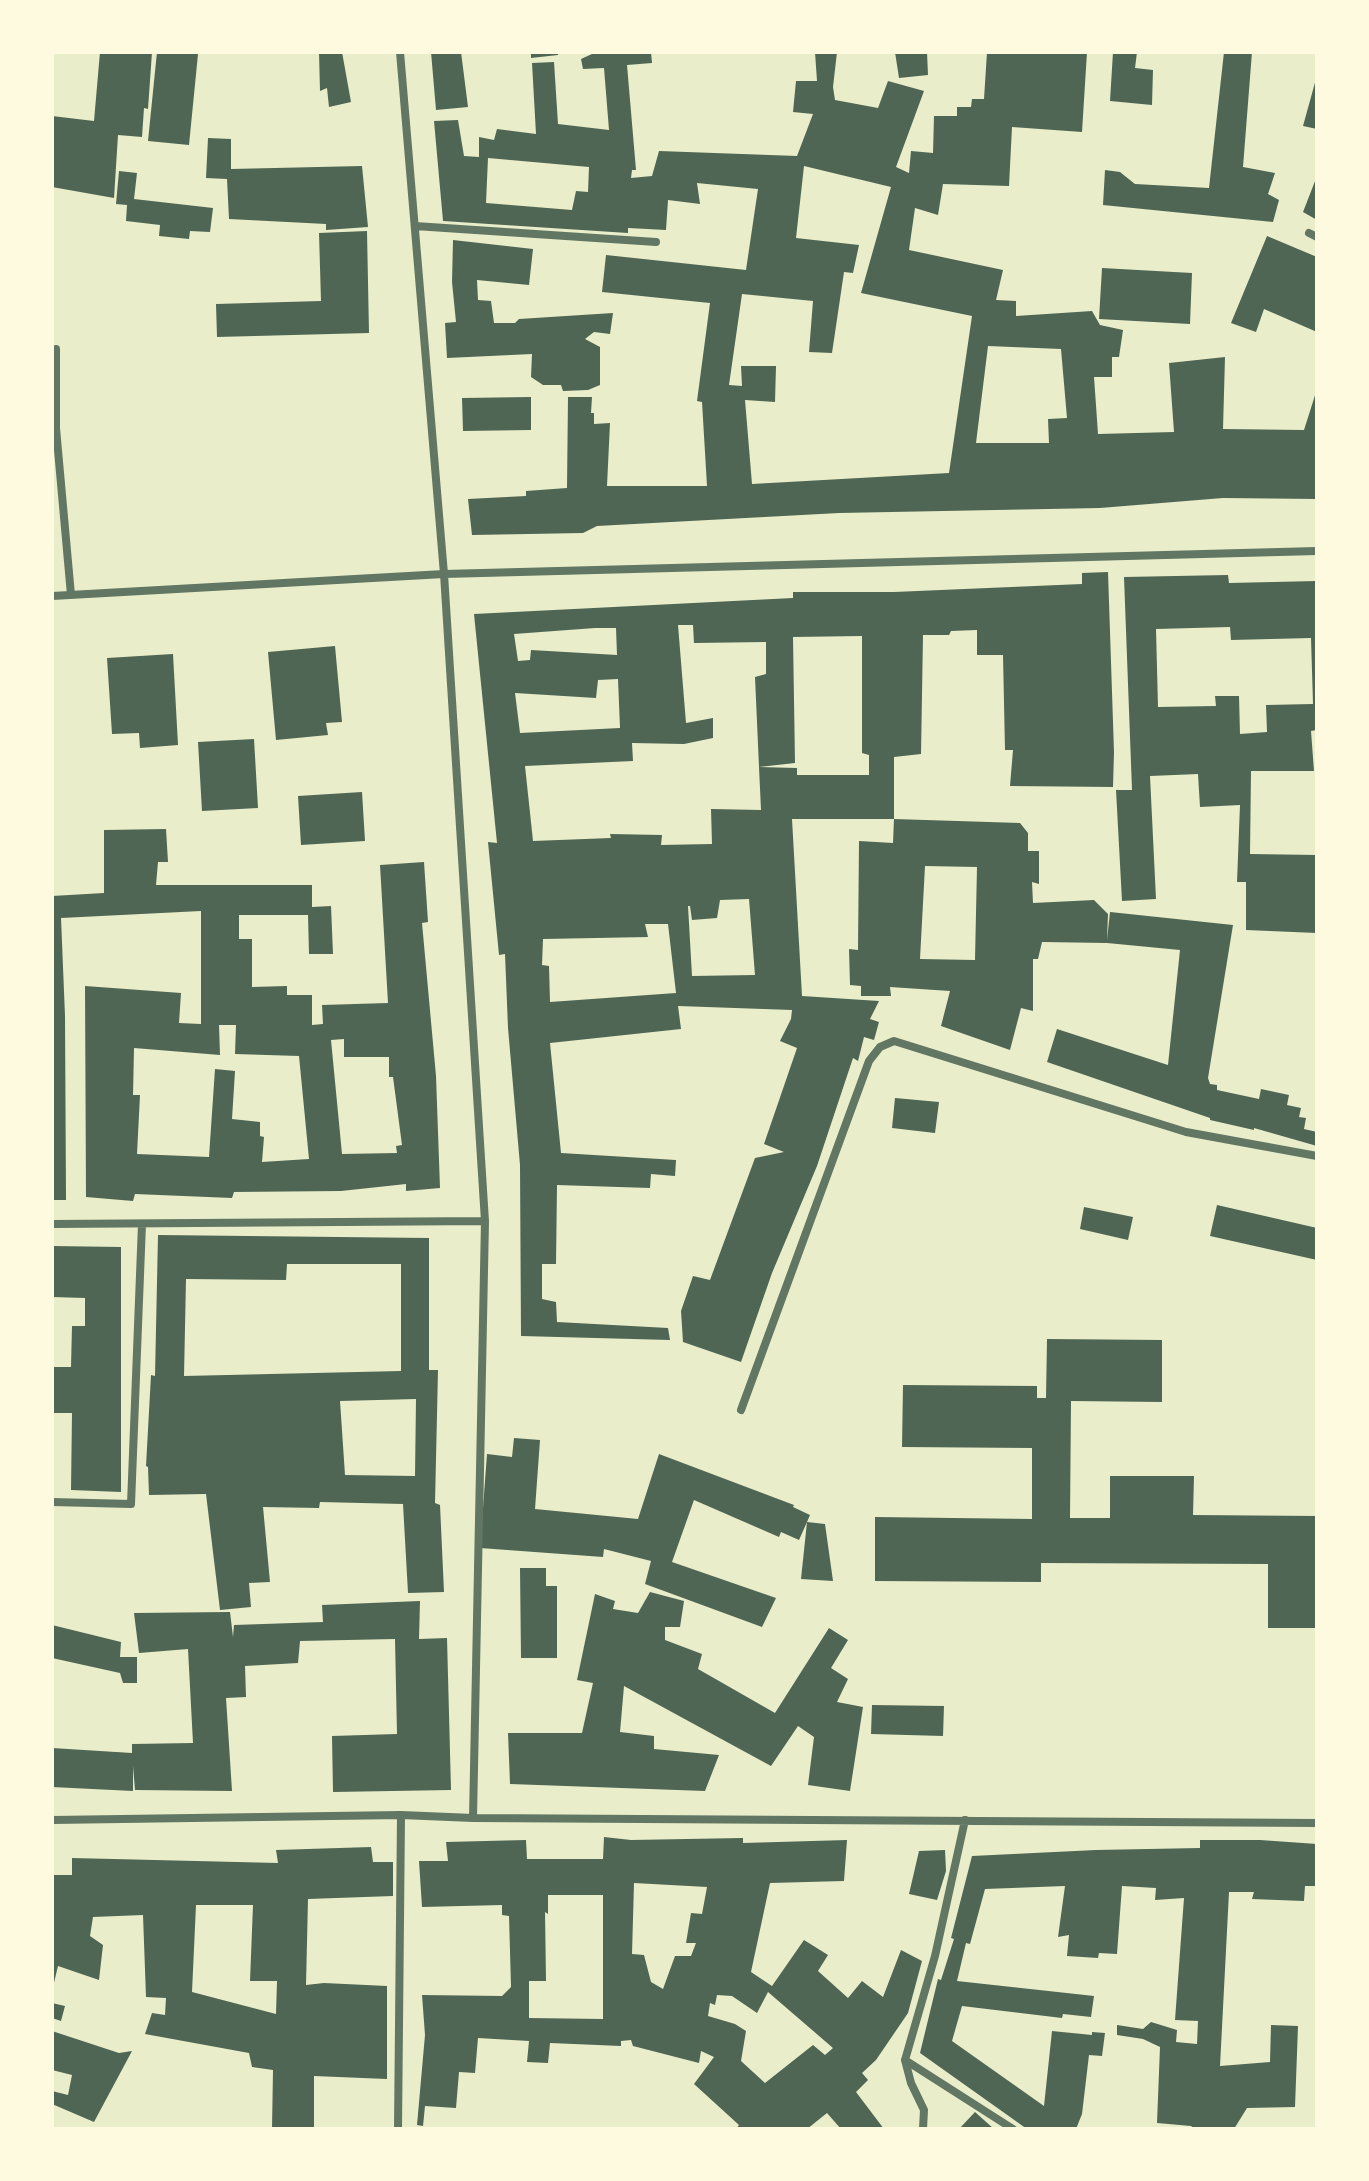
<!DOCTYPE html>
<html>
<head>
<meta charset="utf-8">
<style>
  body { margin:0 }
  #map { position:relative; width:1369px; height:2181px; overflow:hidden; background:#e9edc9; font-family:Raleway,sans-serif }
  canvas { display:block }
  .frame { position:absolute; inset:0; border:54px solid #fefae0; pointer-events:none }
</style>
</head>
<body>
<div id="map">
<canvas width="1369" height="2181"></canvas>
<div class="frame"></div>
</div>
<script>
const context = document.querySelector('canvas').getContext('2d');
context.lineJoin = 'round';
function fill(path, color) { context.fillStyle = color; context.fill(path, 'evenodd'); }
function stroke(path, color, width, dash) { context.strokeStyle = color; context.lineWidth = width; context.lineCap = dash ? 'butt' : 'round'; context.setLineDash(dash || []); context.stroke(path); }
const building = new Path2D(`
  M100 52H152L148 109 144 108 142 137 118 135 114 198 52 187V116L94 121Z
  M157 52 198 54 189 145 148 141Z
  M319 52H342L351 102 329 107 327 88 320 91Z
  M431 52H461L468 107 436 110Z
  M531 52H558V55L531 58Z
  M592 52H651L652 63 627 65 636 170H632L631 178 652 176 659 151 797 156 813 114 793 112 796 81H817L815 52H837L833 87 835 100 878 108 888 81 924 91 896 167 909 173 911 151 933 153 934 116H957V107H971L972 99H984L987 52H1087L1082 132 1012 127 1009 186 943 184 938 215 915 208 909 250 1003 270 996 300 1016 301V316L1092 311 1100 325 1123 330 1119 357H1112V377H1094L1098 434 1174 432 1169 363 1225 357 1223 429 1304 430 1317 389V499L1223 498 1100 508 839 513 597 526 583 533 472 535 468 499 526 496V491L567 488 568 397H592L591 413H594V424L610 423 607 486H707L702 402 697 401 710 303 602 292 606 255 746 270 758 189 697 183 700 204 668 200 666 230 628 228V233L443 221 434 121 458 120 464 156 479 157V137L494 140 497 129 536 134 532 63 554 62 558 124 609 130 604 68 583 69 581 59 592 54ZM488 158 589 167 588 192 576 191 572 210 486 203ZM804 166 891 187 861 293 972 316 949 473 752 484 745 400 775 402 776 366H741L742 386 729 385 742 294 813 301 809 352 832 353 844 272 853 273 859 245 796 238ZM988 346 1061 349 1067 418 1048 419 1049 443H976Z
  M895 52H927L928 75 899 78Z
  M1113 52H1137L1135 68 1153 70 1152 105 1110 101Z
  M1224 52H1252L1243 167 1275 173 1268 194 1279 200 1273 222 1103 205 1105 170 1120 172 1135 184 1209 188Z
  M1316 79H1317V129L1303 126Z
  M208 138 231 139V169L362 166 368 227 326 230V224L229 219 227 179 206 178Z
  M119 171 137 173 134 199 213 208 210 232 190 231 189 239 159 236 160 225 126 221 127 205 116 204Z
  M1317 176V220L1303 212Z
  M367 231 369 333 217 337 216 304 321 301 319 233Z
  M1267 236 1317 257V332L1264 309 1256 332 1231 323Z
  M453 240 533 249 529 285 477 280 478 300 491 301 494 323H515L519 319 613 313 610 334 594 332 585 339 600 347V385L588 390 563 391 561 385H543L531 377 532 354 447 358 445 323 456 322 452 282Z
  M1102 268 1192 273 1190 324 1099 319Z
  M531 397V430L463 431 462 398Z
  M1108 572 1114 752 1113 787 1010 786 1013 750H1005L1003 655H977V630L951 631 949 635H923L921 754 894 757V819H792L802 996 879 1001 870 1019 879 1022 874 1040 864 1037 858 1061 853 1058 817 1166 772 1273 741 1362 683 1342 681 1311 693 1276 710 1280 755 1158 784 1152 764 1144 797 1048 780 1041 791 1019 792 1010 678 1006 681 1029 550 1043 561 1153 676 1160 675 1176 651 1174 650 1188 557 1185 556 1264H542V1299L556 1302 557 1322 668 1328 670 1340 521 1336 520 1165 508 1028 505 954 499 955 488 842 497 843 474 614 793 598V592H894L1082 584V573ZM678 625H693L694 643 766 642V674L755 677 759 767 795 763 793 637 862 636V753L869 755V775H797V768L759 767 761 810 711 809 712 844 661 845 662 835 610 834 611 838 533 841 525 766 633 761 632 743 684 744 713 738V718L686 723ZM595 628H616L617 655 531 650 530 660 518 661 514 634ZM618 679 620 728 520 733 515 693 596 698 598 680ZM749 899 755 975 692 976 688 906H690L692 920 717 918 720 900ZM645 924H668L676 993 550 1002 549 966 542 965 543 939 648 937Z
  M1228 575 1229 583 1317 581V730L1311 731 1314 771H1251L1250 854 1317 855V933L1246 930V882H1237L1240 805 1200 807 1198 774 1150 776 1156 899 1122 901 1116 790H1132L1124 577ZM1230 627 1231 640 1311 638 1313 704 1266 705 1267 732 1240 734 1239 696H1215L1216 706 1158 707 1156 629Z
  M335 646 342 722 326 723 328 735 276 740 268 652Z
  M173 654 178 745 140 748 139 733 112 734 107 658Z
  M254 739 258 808 202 811 198 742Z
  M362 792 365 841 301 845 298 796Z
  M894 819 1020 823 1028 833V851H1039V884L1032 882 1033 903 1094 900 1108 914 1107 940 1110 912 1233 925 1208 1078 1210 1084 1217 1085V1090L1259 1099 1261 1089 1289 1095 1287 1105 1301 1108 1299 1117 1306 1118 1304 1129 1317 1132V1146L1254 1128V1130L1210 1120V1118L1047 1062 1057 1029 1168 1065 1180 950 1107 943 1042 942 1038 959H1033V1011L1021 1008 1010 1050 941 1026 950 991 890 987 891 996H861V986L850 985 849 949 858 950 859 841 893 843ZM925 866 977 867 975 960 920 959Z
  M166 829 168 862H158L156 885H312V907L331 906 333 954H309L308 915H239V939H252V987L287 986V995H312V1025L323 1024 322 1005 388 1003 380 865 424 862 428 922 422 923 436 1076 440 1188 406 1191V1184L341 1191 234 1192 232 1198 135 1194 133 1201 86 1197 85 986 181 993 179 1023 201 1024V911L61 918 65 1016 66 1200H52V896L104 893V830ZM219 1025H236L235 1054 299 1056 309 1159 262 1162 264 1137 260 1136V1122L232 1119 235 1071 215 1069 209 1157 137 1154 140 1095H133L134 1048 220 1055ZM344 1039V1057H389V1077H393L402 1145 396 1146 397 1153 342 1154 331 1040Z
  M895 1098 939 1102 935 1133 892 1128Z
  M1217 1205 1317 1228V1260L1210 1236Z
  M1084 1207 1133 1217 1128 1240 1080 1229Z
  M158 1235 429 1238V1370H438L435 1503 440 1505 444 1592 408 1593 403 1504 320 1502 319 1508 263 1507 270 1582 249 1583 251 1607 220 1610 206 1494 149 1495 148 1467 146 1466 151 1375 155 1376ZM287 1264H401V1371L184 1376 186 1279 286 1280ZM416 1399 415 1476 345 1475 340 1401Z
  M52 1246 121 1247V1492L71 1490 72 1413H52V1367H71L72 1326H85V1298L52 1297Z
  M1047 1339 1162 1340V1402L1071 1401 1070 1518H1110V1476H1194L1193 1515 1317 1516V1628H1268V1564L1041 1563V1582L875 1581V1517L1032 1519V1448L902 1447 903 1385 1037 1386V1398H1046Z
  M514 1438 540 1440 535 1509 638 1519 659 1454 794 1505 793 1507 810 1515 807 1522 825 1524 833 1581 801 1579 807 1522 799 1540 781 1532 779 1537 694 1500 672 1562 776 1598 762 1627 645 1584 651 1561 604 1549 603 1557 480 1548 487 1454 512 1457Z
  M520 1568H546V1586H557V1658H521Z
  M650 1592 684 1601 680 1627H665V1640L702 1654 698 1669 775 1713 829 1628 848 1640 831 1668 848 1679 837 1702 863 1707 850 1791 808 1785 814 1737 798 1726 771 1766 624 1686 620 1732 654 1736V1749L719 1755 705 1791 510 1784 508 1733H582L593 1683 577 1680 595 1594 615 1601 613 1609 638 1613Z
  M420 1601 419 1639 447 1638 451 1790 333 1792 332 1736 397 1734 395 1639 300 1641 298 1663 245 1666 246 1697 226 1698 232 1791 135 1790 133 1766V1791L52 1787V1748L132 1753V1744L193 1743 188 1649 139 1653 134 1613 230 1612 233 1637 234 1625 323 1622 322 1605Z
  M52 1625 121 1642 120 1657H137V1683H123L120 1673 52 1658Z
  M872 1705 944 1706 943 1736 871 1734Z
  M604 1837 631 1840 743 1838V1843L847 1840 844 1881 770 1883 751 1972 772 1986 804 1940 828 1955 818 1971 848 1998 862 1981 883 1997 901 1950 922 1961 908 2013 876 2060 862 2073 868 2080 856 2092 884 2129H841L827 2113 807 2129H736L739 2125 694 2084 714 2057 701 2051 699 2063 633 2046 631 2040 621 2041V2046L550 2043 548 2063 527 2062 529 2041 478 2038 475 2073 459 2072 456 2108 425 2106 423 2126 417 2125 425 2035 422 1995 502 1996 511 1987 509 1916 502 1915V1905L422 1907 419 1861H448L446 1842 526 1840 527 1859H603ZM634 1883 707 1887 702 1914 691 1913 686 1943H696L691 1956H675L663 1989 651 1982 644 1955 632 1954ZM548 1895H603V2019L529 2018V1981H546L545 1912 548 1914ZM768 1992 833 2048 825 2055 813 2045 765 2083 741 2061 746 2031 735 2024 708 2016 710 2003 715 2005 717 1995 732 1996 757 2013Z
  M1200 1840H1260L1317 1844V1886H1305L1304 1901 1252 1899 1254 1892H1229L1220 2066 1270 2062 1271 2025 1298 2026 1295 2107 1247 2108 1234 2129H1195L1191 2126 1157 2123 1160 2047 1143 2039 1117 2035V2025L1143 2029 1151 2022 1177 2030 1176 2042 1197 2044 1198 2021 1175 2020 1184 1898 1155 1900 1156 1888 1122 1886 1117 1954 1099 1953 1098 1958 1067 1956 1069 1935 1058 1937 1065 1886 985 1889 970 1944 966 1943 957 1981 1094 1996 1091 2017 1063 2014 1062 2018 962 2006 952 2041 1044 2106 1052 2031 1092 2035V2032L1105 2033 1102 2056 1089 2055 1082 2114 1076 2129H1027L920 2053 938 1979 941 1980 954 1939 951 1938 972 1856 1096 1850 1200 1848Z
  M371 1847 373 1862H393V1896L308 1899 306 1985 324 1983 387 1986V2079L314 2076V2129H272L273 2070 252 2067 249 2053 145 2034 152 2013 165 2015 166 1998 146 1997 143 1915 93 1917 90 1936 103 1945 99 1980 58 1966 52 1991V1875H72V1858L278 1863 276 1850ZM196 1905H253L250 1981H277L276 2014 192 1992Z
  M945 1850 946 1871 937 1900 909 1894 919 1851Z
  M52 2003 65 2006 61 2021 52 2018Z
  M52 2031 119 2053 132 2051 94 2122 52 2104V2091L68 2095 72 2075 52 2070Z
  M975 2112 994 2129H959Z`);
const minor = new Path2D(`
  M400 52 444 574 485 1221 473 1818
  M415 226 656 242
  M1309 233 1317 237
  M56 349V428L71 595
  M52 596 444 574 1317 551
  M52 1224 485 1221
  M741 1410 869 1061 880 1047 894 1041 1186 1132 1317 1156
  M52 1502 131 1504 142 1224
  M52 1820 401 1815 473 1818 1317 1823
  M965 1820 935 1956 905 2060 1013 2129
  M905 2060 911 2083 924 2110 923 2129
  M398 2129 401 1815`);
fill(building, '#4f6655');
stroke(minor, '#617663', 8);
</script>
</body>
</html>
